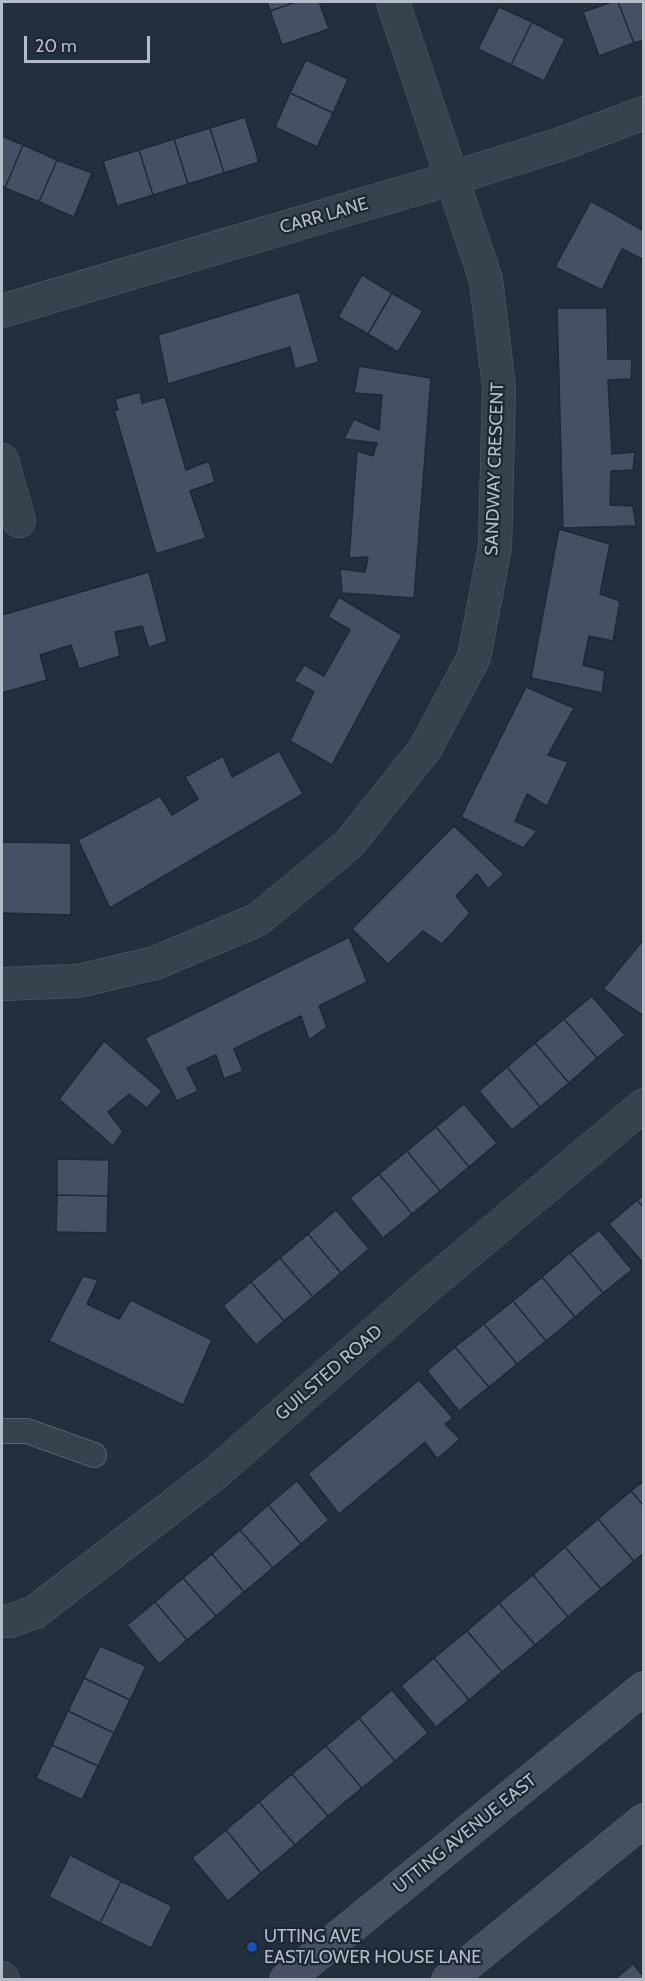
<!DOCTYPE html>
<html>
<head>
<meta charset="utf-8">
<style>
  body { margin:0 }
  #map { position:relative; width:645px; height:1981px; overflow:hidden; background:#242f3e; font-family:Cabin,sans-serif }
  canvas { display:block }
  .frame { position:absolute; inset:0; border:3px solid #b4bcc9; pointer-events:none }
  .scale { position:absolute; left:24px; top:36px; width:126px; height:27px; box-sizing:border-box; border:3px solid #b4bcc9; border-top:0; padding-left:8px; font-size:18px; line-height:21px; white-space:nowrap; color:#b4bcc9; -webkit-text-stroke:4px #1d2633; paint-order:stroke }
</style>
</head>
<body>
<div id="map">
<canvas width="645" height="1981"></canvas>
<div class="frame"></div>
<div class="scale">20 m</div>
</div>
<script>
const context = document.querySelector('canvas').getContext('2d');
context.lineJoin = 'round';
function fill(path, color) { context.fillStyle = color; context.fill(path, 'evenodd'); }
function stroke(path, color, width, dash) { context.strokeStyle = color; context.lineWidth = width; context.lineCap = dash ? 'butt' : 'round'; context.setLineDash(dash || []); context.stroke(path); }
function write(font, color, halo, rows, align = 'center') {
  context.font = font + ' Cabin,sans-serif'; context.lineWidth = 4.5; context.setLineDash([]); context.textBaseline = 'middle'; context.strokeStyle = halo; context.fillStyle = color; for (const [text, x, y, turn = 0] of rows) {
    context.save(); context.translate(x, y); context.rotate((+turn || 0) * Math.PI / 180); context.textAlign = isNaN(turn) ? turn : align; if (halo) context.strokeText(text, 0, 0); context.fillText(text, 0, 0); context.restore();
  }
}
const building = new Path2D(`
  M267 2H296L270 11Z
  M296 2H319L329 29 282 45 270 11Z
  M612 2H618L634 43 599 56 583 12Z
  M618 2H644V40L634 43Z
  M499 7 532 22 511 65 478 49Z
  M532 22 565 39 544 81 511 65Z
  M306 60 348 79 333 113 290 93Z
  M290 93 333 113 317 147 275 127Z
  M245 117 259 162 224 173 210 128Z
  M210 128 224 173 188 184 174 139Z
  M2 136 23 145 5 188 2 186Z
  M174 139 188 184 153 195 139 150Z
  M23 145 57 160 39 202 5 188Z
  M139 150 153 195 117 206 103 161Z
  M57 160 92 173 74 217 39 202Z
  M591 201 644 231V260L622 249 602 290 555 267Z
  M362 275 392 293 368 334 338 317Z
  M299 292 319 362 295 369 290 347 168 384 158 335Z
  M392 293 423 311 398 352 368 334Z
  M557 308H607L608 359H632L631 379 608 380 612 454 635 452 633 470 611 471 610 505 633 506 636 526 563 528Z
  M359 366 431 378 414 598 342 593 340 569 365 572 368 557 349 558 357 451 373 456 377 443 344 439 354 419 379 430 382 395 354 393Z
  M140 392 142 403 165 397 186 470 209 461 215 482 190 491 206 538 156 554 114 410H118L115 399Z
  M559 529 610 544 600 594 620 601 613 641 589 636 583 665 605 671 602 693 531 678Z
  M149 572 167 641 149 648 142 626 115 632 120 656 79 669 71 645 40 655 47 680 2 693V615Z
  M339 597 402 635 332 765 290 741 314 692 294 681 304 665 324 676 350 630 328 617Z
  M526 687 574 708 548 755 568 762 547 806 527 794 515 821 537 831 523 848 461 817Z
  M279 751 303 794 110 908 78 840 160 796 172 815 198 799 185 777 223 756 232 777Z
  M454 826 504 874 488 889 477 874 456 896 470 913 442 944 423 931 388 964 352 929Z
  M2 842 71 843V915L2 913Z
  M349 937 367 982 319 1006 327 1027 309 1040 301 1016 234 1049 243 1071 224 1079 216 1055 187 1068 198 1091 177 1101 145 1038Z
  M644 939V1016L603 989Z
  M592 996 625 1035 597 1058 564 1019Z
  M564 1019 597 1058 569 1083 535 1043Z
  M104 1041 162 1091 147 1108 129 1094 108 1112 123 1131 113 1146 59 1099Z
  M535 1043 569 1083 540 1107 507 1067Z
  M507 1067 540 1107 512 1130 479 1091Z
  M464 1104 497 1143 469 1167 436 1127Z
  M436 1127 469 1167 440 1191 407 1151Z
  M407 1151 440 1191 412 1214 379 1174Z
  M57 1159 109 1160 108 1196 57 1195Z
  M379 1174 412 1214 383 1238 350 1198Z
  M57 1195 108 1196 107 1233 56 1232Z
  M644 1195V1208L637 1200Z
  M637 1200 644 1208V1264L609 1224Z
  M336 1210 369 1249 341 1273 308 1234Z
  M599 1230 632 1270 603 1293 570 1253Z
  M308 1234 341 1273 313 1297 280 1258Z
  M570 1253 603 1293 575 1317 542 1277Z
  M280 1258 313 1297 284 1321 251 1282Z
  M83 1276 98 1280 87 1304 119 1319 131 1300 212 1340 183 1405 49 1341Z
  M542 1277 575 1317 546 1341 513 1301Z
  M251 1282 284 1321 256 1345 223 1306Z
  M513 1301 546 1341 517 1364 484 1324Z
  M484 1324 517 1364 489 1387 455 1347Z
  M455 1347 489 1387 459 1411 427 1371Z
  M419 1380 453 1418 445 1424 460 1439 437 1459 425 1442 339 1514 308 1474Z
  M297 1481 329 1520 301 1544 268 1505Z
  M644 1481V1506L631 1491Z
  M631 1491 644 1506V1553L634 1561 598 1519Z
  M268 1505 301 1544 273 1568 240 1530Z
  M598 1519 634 1561 601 1589 565 1547Z
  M240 1530 273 1568 244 1592 212 1554Z
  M565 1547 601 1589 568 1617 533 1575Z
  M212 1554 244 1592 216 1616 183 1578Z
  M533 1575 568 1617 535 1645 499 1603Z
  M183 1578 216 1616 187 1640 155 1602Z
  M155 1602 187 1640 159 1664 127 1625Z
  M499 1603 535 1645 502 1672 467 1631Z
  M467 1631 502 1672 469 1700 434 1658Z
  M100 1646 146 1666 130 1700 84 1678Z
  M434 1658 469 1700 436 1727 401 1686Z
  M84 1678 130 1700 114 1733 68 1711Z
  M392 1690 428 1733 395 1761 359 1718Z
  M68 1711 114 1733 98 1766 52 1745Z
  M359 1718 395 1761 362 1788 326 1746Z
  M52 1745 98 1766 82 1800 36 1778Z
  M326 1746 362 1788 328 1816 292 1774Z
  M292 1774 328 1816 295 1845 259 1802Z
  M259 1802 295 1845 261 1873 226 1830Z
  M226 1830 261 1873 228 1901 192 1858Z
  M70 1855 121 1881 100 1923 49 1897Z
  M121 1881 172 1906 151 1948 100 1923Z
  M633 1964 644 1977V1980H614Z`);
const lane = new Path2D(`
  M2 1431H27L94 1455`);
const street = new Path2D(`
  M2 311 453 178 561 144 644 113
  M2 460 19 521
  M2 984 78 981 155 963 257 920 349 844 425 749 474 657 495 547 499 387 486 280 393 2
  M2 1621H10L35 1612 218 1471 429 1285 644 1105
  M2 1978 3 1980`);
const secondary = new Path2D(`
  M286 1980 644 1688
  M448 1980 644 1820`);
const markers = [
  [252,1947,6,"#1a4fb4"]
];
const streetNames = [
  ["CARR LANE",324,216,-16],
  ["SANDWAY CRESCENT",495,469,-88],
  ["GUILSTED ROAD",329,1373,-41],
  ["UTTING AVENUE EAST",465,1834,-39]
];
const poiNames = [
  ["UTTING AVE",264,1937],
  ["EAST/LOWER HOUSE LANE",264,1958]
];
fill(building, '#455162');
stroke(building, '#1f2835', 1.5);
stroke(lane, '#565f6c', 26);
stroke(street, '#565f6c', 34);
stroke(secondary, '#565f6c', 34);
stroke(lane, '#38414e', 24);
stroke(street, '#38414e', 33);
stroke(secondary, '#465061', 33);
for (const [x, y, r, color] of markers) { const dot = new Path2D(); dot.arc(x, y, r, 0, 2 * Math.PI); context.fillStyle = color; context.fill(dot); stroke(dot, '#1d2633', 2); }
write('18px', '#b4bcc9', '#1d2633', streetNames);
write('18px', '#b4bcc9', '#1d2633', poiNames, 'left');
</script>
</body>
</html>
